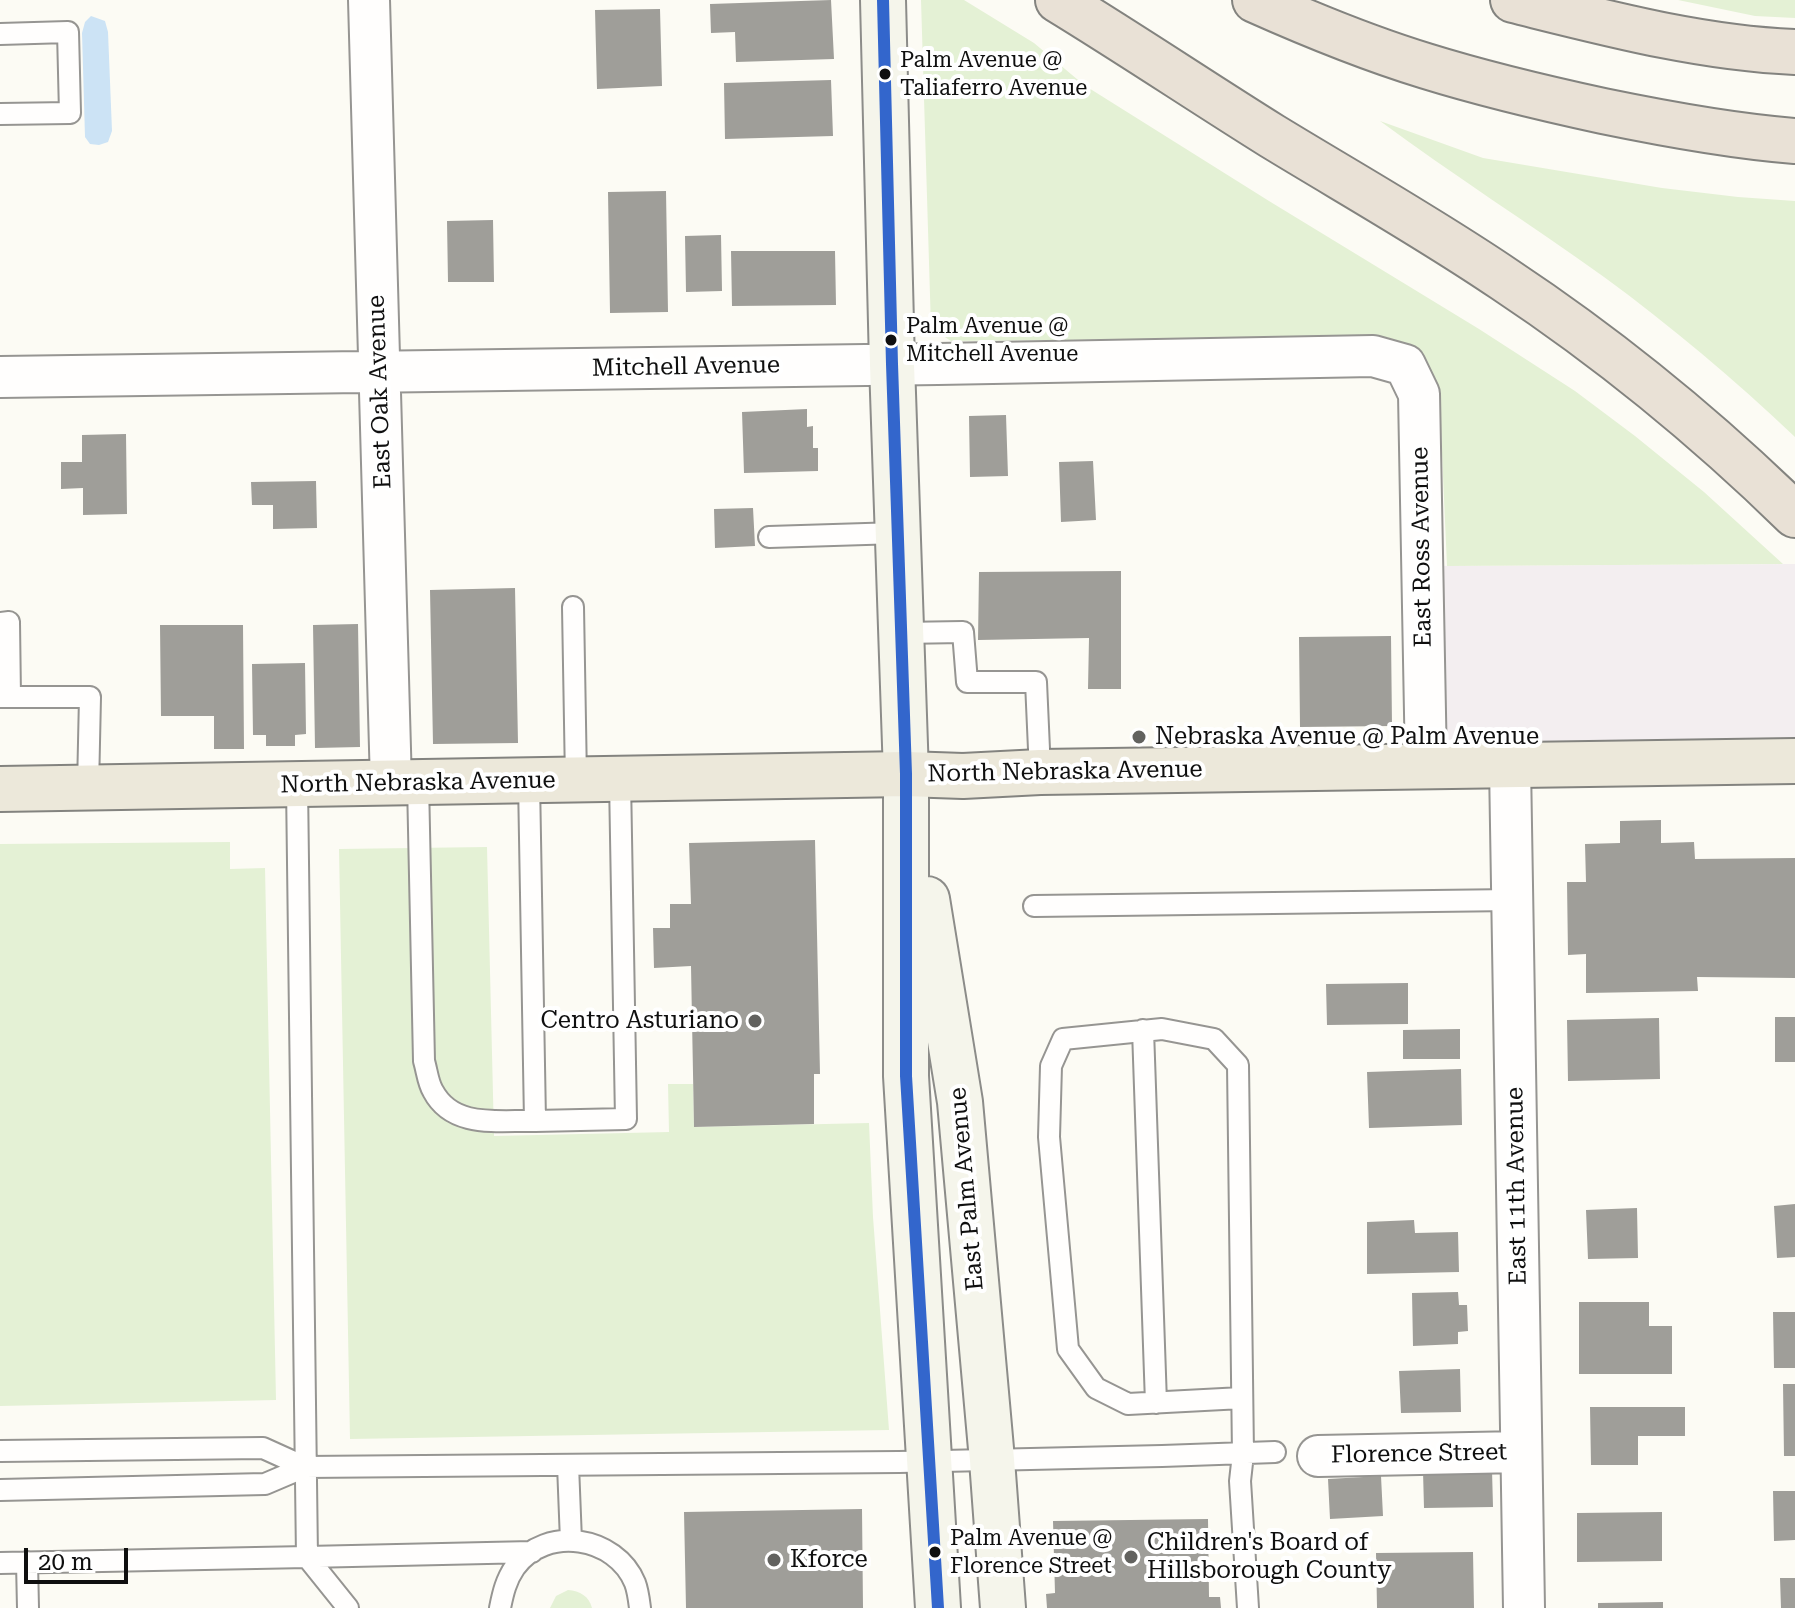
<!DOCTYPE html>
<html>
<head>
<meta charset="utf-8">
<style>
  body { margin:0 }
  #map { position:relative; width:1795px; height:1608px; overflow:hidden; background:#fcfbf4; font-family:"Roboto Serif",serif }
  canvas { display:block }
  .scale { position:absolute; left:24px; top:1548px; width:104px; height:36px; box-sizing:border-box; border:4px solid #0f0f0f; border-top:0; padding-left:10px; font-size:24px; line-height:28px; white-space:nowrap; color:#0f0f0f; -webkit-text-stroke:6px #fff; paint-order:stroke }
</style>
</head>
<body>
<div id="map">
<canvas width="1795" height="1608"></canvas>
<div class="scale">20 m</div>
</div>
<script>
const context = document.querySelector('canvas').getContext('2d');
context.lineJoin = 'round';
function fill(path, color) { context.fillStyle = color; context.fill(path, 'evenodd'); }
function stroke(path, color, width, dash) { context.strokeStyle = color; context.lineWidth = width; context.lineCap = dash ? 'butt' : 'round'; context.setLineDash(dash || []); context.stroke(path); }
function write(font, color, halo, rows, align = 'center') {
  context.font = font + ' "Roboto Serif",serif'; context.lineWidth = 8; context.setLineDash([]); context.textBaseline = 'middle'; context.strokeStyle = halo; context.fillStyle = color; for (const [text, x, y, turn = 0] of rows) {
    context.save(); context.translate(x, y); context.rotate((+turn || 0) * Math.PI / 180); context.textAlign = isNaN(turn) ? turn : align; if (halo) context.strokeText(text, 0, 0); context.fillText(text, 0, 0); context.restore();
  }
}
const industrial = new Path2D(`
  M1795 564V754L1434 757 1430 566Z`);
const green = new Path2D(`
  M921 0H964L1034 43 1084 85 1269 201 1479 329 1575 391 1635 436 1704 492 1783 564 1447 566 1440 408 1431 376 1413 351 1387 337 951 341 931 328Z
  M1678 0H1795V18L1755 16Z
  M1380 121 1483 158 1662 188 1738 197 1795 201V437C1735 380 1671 326 1604 277 1530 224 1453 175 1380 121Z
  M230 842V869L265 868 276 1400 0 1406V844Z
  M487 847 494 1136 669 1132 668 1084H693L694 1127 869 1123 873 1217 889 1430 350 1439 339 849Z
  M568 1590C580 1591 589 1596 592 1608H550L556 1596Z`);
const water = new Path2D(`
  M91 16 105 21 108 32 112 131 108 142 99 145 90 144 85 137 82 33 85 22Z`);
const building = new Path2D(`
  M831 0 834 59 736 62 735 32 711 33 710 4Z
  M660 9 662 86 597 89 595 10Z
  M831 80 833 136 725 139 724 83Z
  M666 191 668 312 610 313 608 192Z
  M493 220 494 282H448L447 221Z
  M721 235 722 291 686 292 685 236Z
  M731 251H835L836 305 732 306Z
  M807 409V427L813 426V448H818V471L744 473 742 412Z
  M1006 415 1008 476 970 477 969 416Z
  M126 434 127 514 83 515V488L61 489V462H82V435Z
  M1093 461 1096 520 1061 522 1059 462Z
  M316 481 317 528 273 529V505H252L251 482Z
  M753 508 755 546 715 548 714 509Z
  M1121 571V689H1088L1089 638 978 640 979 572Z
  M515 588 518 743 433 744 430 590Z
  M358 624 360 747 315 748 313 625Z
  M160 625H243L244 749H214V716H161Z
  M1391 636 1392 726 1300 727 1299 637Z
  M305 663 306 734 295 735V746H266V735H253L252 664Z
  M1661 820V843L1694 842 1695 859 1795 858V978L1697 977 1698 991 1586 993V954L1568 955 1567 882H1586L1585 844 1620 843V821Z
  M815 840 820 1074H814V1124L694 1127 691 966 654 968 653 928H670V904H691L689 843Z
  M1408 983V1024L1327 1025 1326 984Z
  M1775 1017H1795V1062H1775Z
  M1659 1018 1660 1079 1568 1081 1567 1020Z
  M1460 1029V1059H1403V1030Z
  M1461 1069 1462 1125 1369 1128 1367 1072Z
  M1795 1204V1257L1777 1258 1774 1206Z
  M1637 1208 1638 1258 1588 1259 1586 1210Z
  M1414 1220 1415 1233 1458 1232 1459 1272 1367 1274V1222Z
  M1458 1292 1459 1305H1467L1468 1331 1458 1332V1344L1413 1346 1412 1293Z
  M1579 1302H1649V1326H1672V1374H1579Z
  M1773 1312H1795V1368H1774Z
  M1460 1369 1461 1412 1401 1413 1399 1371Z
  M1783 1384H1795V1456H1784Z
  M1590 1407H1685V1436H1638V1465H1591Z
  M1492 1470 1493 1507 1424 1508 1423 1471Z
  M1381 1476 1383 1516 1330 1519 1328 1479Z
  M1773 1491H1795V1540L1774 1541Z
  M862 1509 863 1608H686L684 1512Z
  M1662 1512V1561L1577 1562V1513Z
  M1208 1519 1209 1597H1220L1221 1608H1047L1046 1594 1055 1593 1053 1521Z
  M1473 1552 1474 1608H1377L1376 1553Z
  M1780 1578H1795V1608H1781Z
  M1663 1602V1608H1598V1603Z`);
const lane = new Path2D(`
  M0 34 68 32 70 113 0 114
  M769 537 898 533
  M573 607 576 780
  M0 623 9 622 10 697
  M901 633 963 632 967 682H1036L1040 772
  M0 697H90L88 788
  M529 781 535 1121 626 1119 620 780
  M418 783 424 1061C427 1071 428 1083 433 1091 453 1129 499 1120 535 1121
  M1034 906 1513 900
  M1143 1030 1156 1403
  M1242 1398 1128 1404 1096 1388 1068 1349 1049 1137 1051 1066 1063 1039 1162 1029 1214 1039 1238 1065 1243 1454 1240 1481 1248 1608
  M0 1451 263 1448 305 1467 265 1484 0 1490
  M568 1465 571 1541
  M305 1467 899 1462 1162 1456 1275 1452
  M307 1557 532 1552
  M307 1557 348 1608
  M27 1562 28 1608
  M0 1563 307 1557 297 785
  M500 1608C503 1593 506 1580 515 1567 546 1525 616 1536 635 1583 638 1591 639 1600 640 1608`);
const street = new Path2D(`
  M369 0 391 784
  M0 377 938 364 1373 356 1405 365 1419 394 1426 766
  M1510 765 1524 1608
  M1318 1456 1521 1452`);
const secondary = new Path2D(`
  M883 0 892 364 906 774V1076L938 1608
  M927 899 960 1102 992 1460 1003 1608`);
const primary = new Path2D(`
  M0 789 906 774 963 776 1040 772 1795 761`);
const highway = new Path2D(`
  M1058 0C1130 44 1200 91 1272 136 1349 183 1429 228 1504 279 1608 348 1706 428 1795 515
  M1255 0C1311 25 1367 48 1426 66 1484 84 1543 98 1603 111 1666 124 1730 136 1795 141
  M1513 0C1606 23 1699 48 1795 52`);
const bus1 = new Path2D(`
  M883 0 892 364 906 774V1076L938 1608`);
const markers = [
  [885,74,7,"#0f0f0f"],
  [891,340,7,"#0f0f0f"],
  [1139,737,8,"#62625f"],
  [755,1021,8,"#62625f"],
  [935,1552,7,"#0f0f0f"],
  [1131,1557,8,"#62625f"],
  [774,1560,8,"#62625f"]
];
const busNames = [
  ["Palm Avenue @",900,61],
  ["Taliaferro Avenue",900,89],
  ["Palm Avenue @",906,327],
  ["Mitchell Avenue",906,355],
  ["Palm Avenue @",950,1539],
  ["Florence Street",950,1567]
];
const streetNames = [
  ["Mitchell Avenue",686,367,-1],
  ["East Oak Avenue",380,392,-92],
  ["East Ross Avenue",1422,547,-91],
  ["North Nebraska Avenue",1065,772,-1],
  ["North Nebraska Avenue",418,783,-1],
  ["East 11th Avenue",1517,1186,-91],
  ["East Palm Avenue",967,1189,-95],
  ["Florence Street",1419,1454,-1]
];
const poiNames = [
  ["Nebraska Avenue @ Palm Avenue",1155,737],
  ["Centro Asturiano",739,1021,"right"],
  ["Children's Board of",1147,1543],
  ["Hillsborough County",1147,1571],
  ["Kforce",790,1560]
];
fill(industrial, '#f3eef0');
fill(green, '#e4f1d5');
fill(water, '#cce3f5');
fill(building, '#9f9e99');
stroke(lane, '#969592', 24);
stroke(street, '#969592', 44);
stroke(secondary, '#8c8c89', 48);
stroke(primary, '#83837f', 48);
stroke(highway, '#83837f', 48);
stroke(lane, '#fffefd', 20);
stroke(street, '#fffefd', 40);
stroke(secondary, '#f5f5eb', 44);
stroke(primary, '#ece8da', 44);
stroke(highway, '#e9e1d6', 44);
stroke(bus1, '#36c', 12);
for (const [x, y, r, color] of markers) { const dot = new Path2D(); dot.arc(x, y, r, 0, 2 * Math.PI); context.fillStyle = color; context.fill(dot); stroke(dot, '#fff', 3); }
write('22px', '#0f0f0f', '#fff', busNames, 'left');
write('24px', '#0f0f0f', '#fff', streetNames);
write('24px', '#0f0f0f', '#fff', poiNames, 'left');
</script>
</body>
</html>
